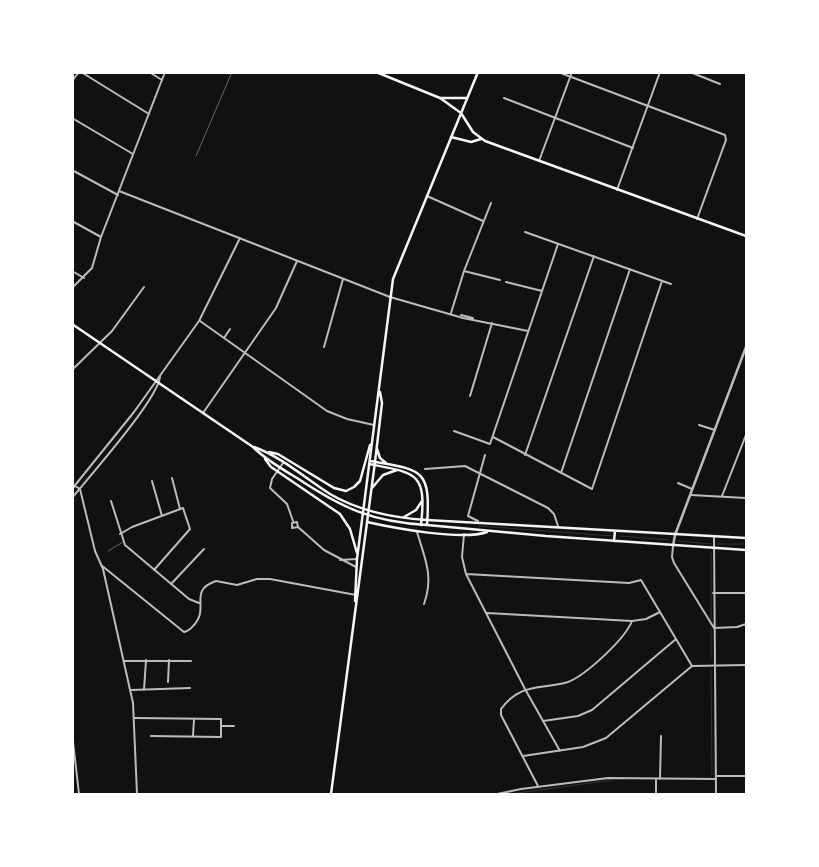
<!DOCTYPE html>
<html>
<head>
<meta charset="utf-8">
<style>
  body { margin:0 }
  #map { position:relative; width:819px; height:867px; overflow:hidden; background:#111; font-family:"Public Sans",sans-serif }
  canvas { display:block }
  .frame { position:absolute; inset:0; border:74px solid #fff; pointer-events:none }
</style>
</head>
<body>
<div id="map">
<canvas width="819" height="867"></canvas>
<div class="frame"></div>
</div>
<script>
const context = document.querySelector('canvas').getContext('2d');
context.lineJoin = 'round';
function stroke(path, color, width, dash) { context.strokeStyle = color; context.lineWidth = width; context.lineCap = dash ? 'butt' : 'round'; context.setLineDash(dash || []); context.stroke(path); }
const stream = new Path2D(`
  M479 526 613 536
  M620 536 669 540
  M678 541 711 544
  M717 544H746
  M711 620V552
  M711 659V628
  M711 670 712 775
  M511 794 612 780`);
const service = new Path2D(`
  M196 156 232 72
  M108 551 123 542`);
const minor = new Path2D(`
  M81 72 149 114
  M149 72 162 80
  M558 72 725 135 726 140 697 219
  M690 72 720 84
  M72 81 79 72
  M504 98 633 148
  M72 118 133 154
  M539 161 572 72
  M72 170 118 195
  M617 190 660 72
  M119 191 390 297 463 318 528 331
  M427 196 483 221
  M72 221 101 237
  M525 232 671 284
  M72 271 84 278
  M464 271 500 280
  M506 282 542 291
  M72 288 92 268 101 237 165 72
  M451 313 464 271 491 203
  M461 315 473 318
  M200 321 327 411 347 419 374 425
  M224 338 230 329
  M324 347 343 279
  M72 370 112 331 144 287
  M470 396 492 323
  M203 413 276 308 297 261
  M699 425 715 430
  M454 431 490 444 558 244
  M493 437 592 489 662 281
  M525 455 594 256
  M283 463 272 479 270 488 287 504 293 521
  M425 469 465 466 548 508 554 514 558 526
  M561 473 630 269
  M172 478 180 509
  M152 481 162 516
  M678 483 692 489
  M75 486 80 489 95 551 103 569 133 703 137 794
  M72 489 134 412 199 321 240 238
  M691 495 746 498
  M722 496 746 435
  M72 498C89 477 160 397 160 376
  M111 501 125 545 189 599 199 603
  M478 521 468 516 485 455
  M298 527 292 528V523L297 522 298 527 324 550 356 567
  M417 532C425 559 434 576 424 604
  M120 534 132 527 183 508 190 529 154 570
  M464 534 462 557 466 574 525 689 560 751
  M714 538 716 794
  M673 546 672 557 674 563 714 628 737 627 746 624
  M340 560 357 559
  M101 565 184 632C188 631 190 630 193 626 211 608 187 591 216 581L237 585 257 579H270L356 595
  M466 574 629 583 641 580 692 666
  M171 584 204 549
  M713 593H746
  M487 613 632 621 646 619 660 612
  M124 661H191
  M692 666 746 665
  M168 682 169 660
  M131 690 190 688
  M144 690 146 660
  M135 718 221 719V737L151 736
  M543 721 578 716 592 710 676 639
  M221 726H234
  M72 733 79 794
  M193 736 194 719
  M523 756 583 747 606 738 692 666
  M716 776H746
  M660 779 661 736
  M538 786 501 715V709C521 682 541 690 568 682 586 675 625 639 632 621
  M497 794 521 789 608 778 716 779
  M656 794V779`);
const tertiary = new Path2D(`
  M673 546 675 535 746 347`);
const secondary = new Path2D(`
  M376 72 440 98 461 113
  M427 520 746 538
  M367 522C394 528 462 541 487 532
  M427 525 546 536 746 550
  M614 541 615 531`);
const primary = new Path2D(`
  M440 98H467
  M461 113 473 132 485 141 746 236
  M451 137 471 142 481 139
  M72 324 253 447C266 460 282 469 297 478 342 508 372 522 427 525 431 468 422 470 370 461
  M254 447C282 457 306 479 330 494 359 511 394 518 427 520
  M377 449 380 458 386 463
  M269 452 278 454 334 488 346 491 354 487 360 481 370 445
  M265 459 271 467 340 514 350 529 357 553
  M369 464C416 473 427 472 421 525
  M372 488 383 475 397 470
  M404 517 416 510 422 501
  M355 601 357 559 393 279 478 72
  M331 794 375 462 382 403 380 392`);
stroke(stream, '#333', 1);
stroke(service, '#bcbcbc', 0.5);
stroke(minor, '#bcbcbc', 2);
stroke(tertiary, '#bcbcbc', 2.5);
stroke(secondary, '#f5f5f5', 2.5);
stroke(primary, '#f5f5f5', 2.5);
</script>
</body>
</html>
